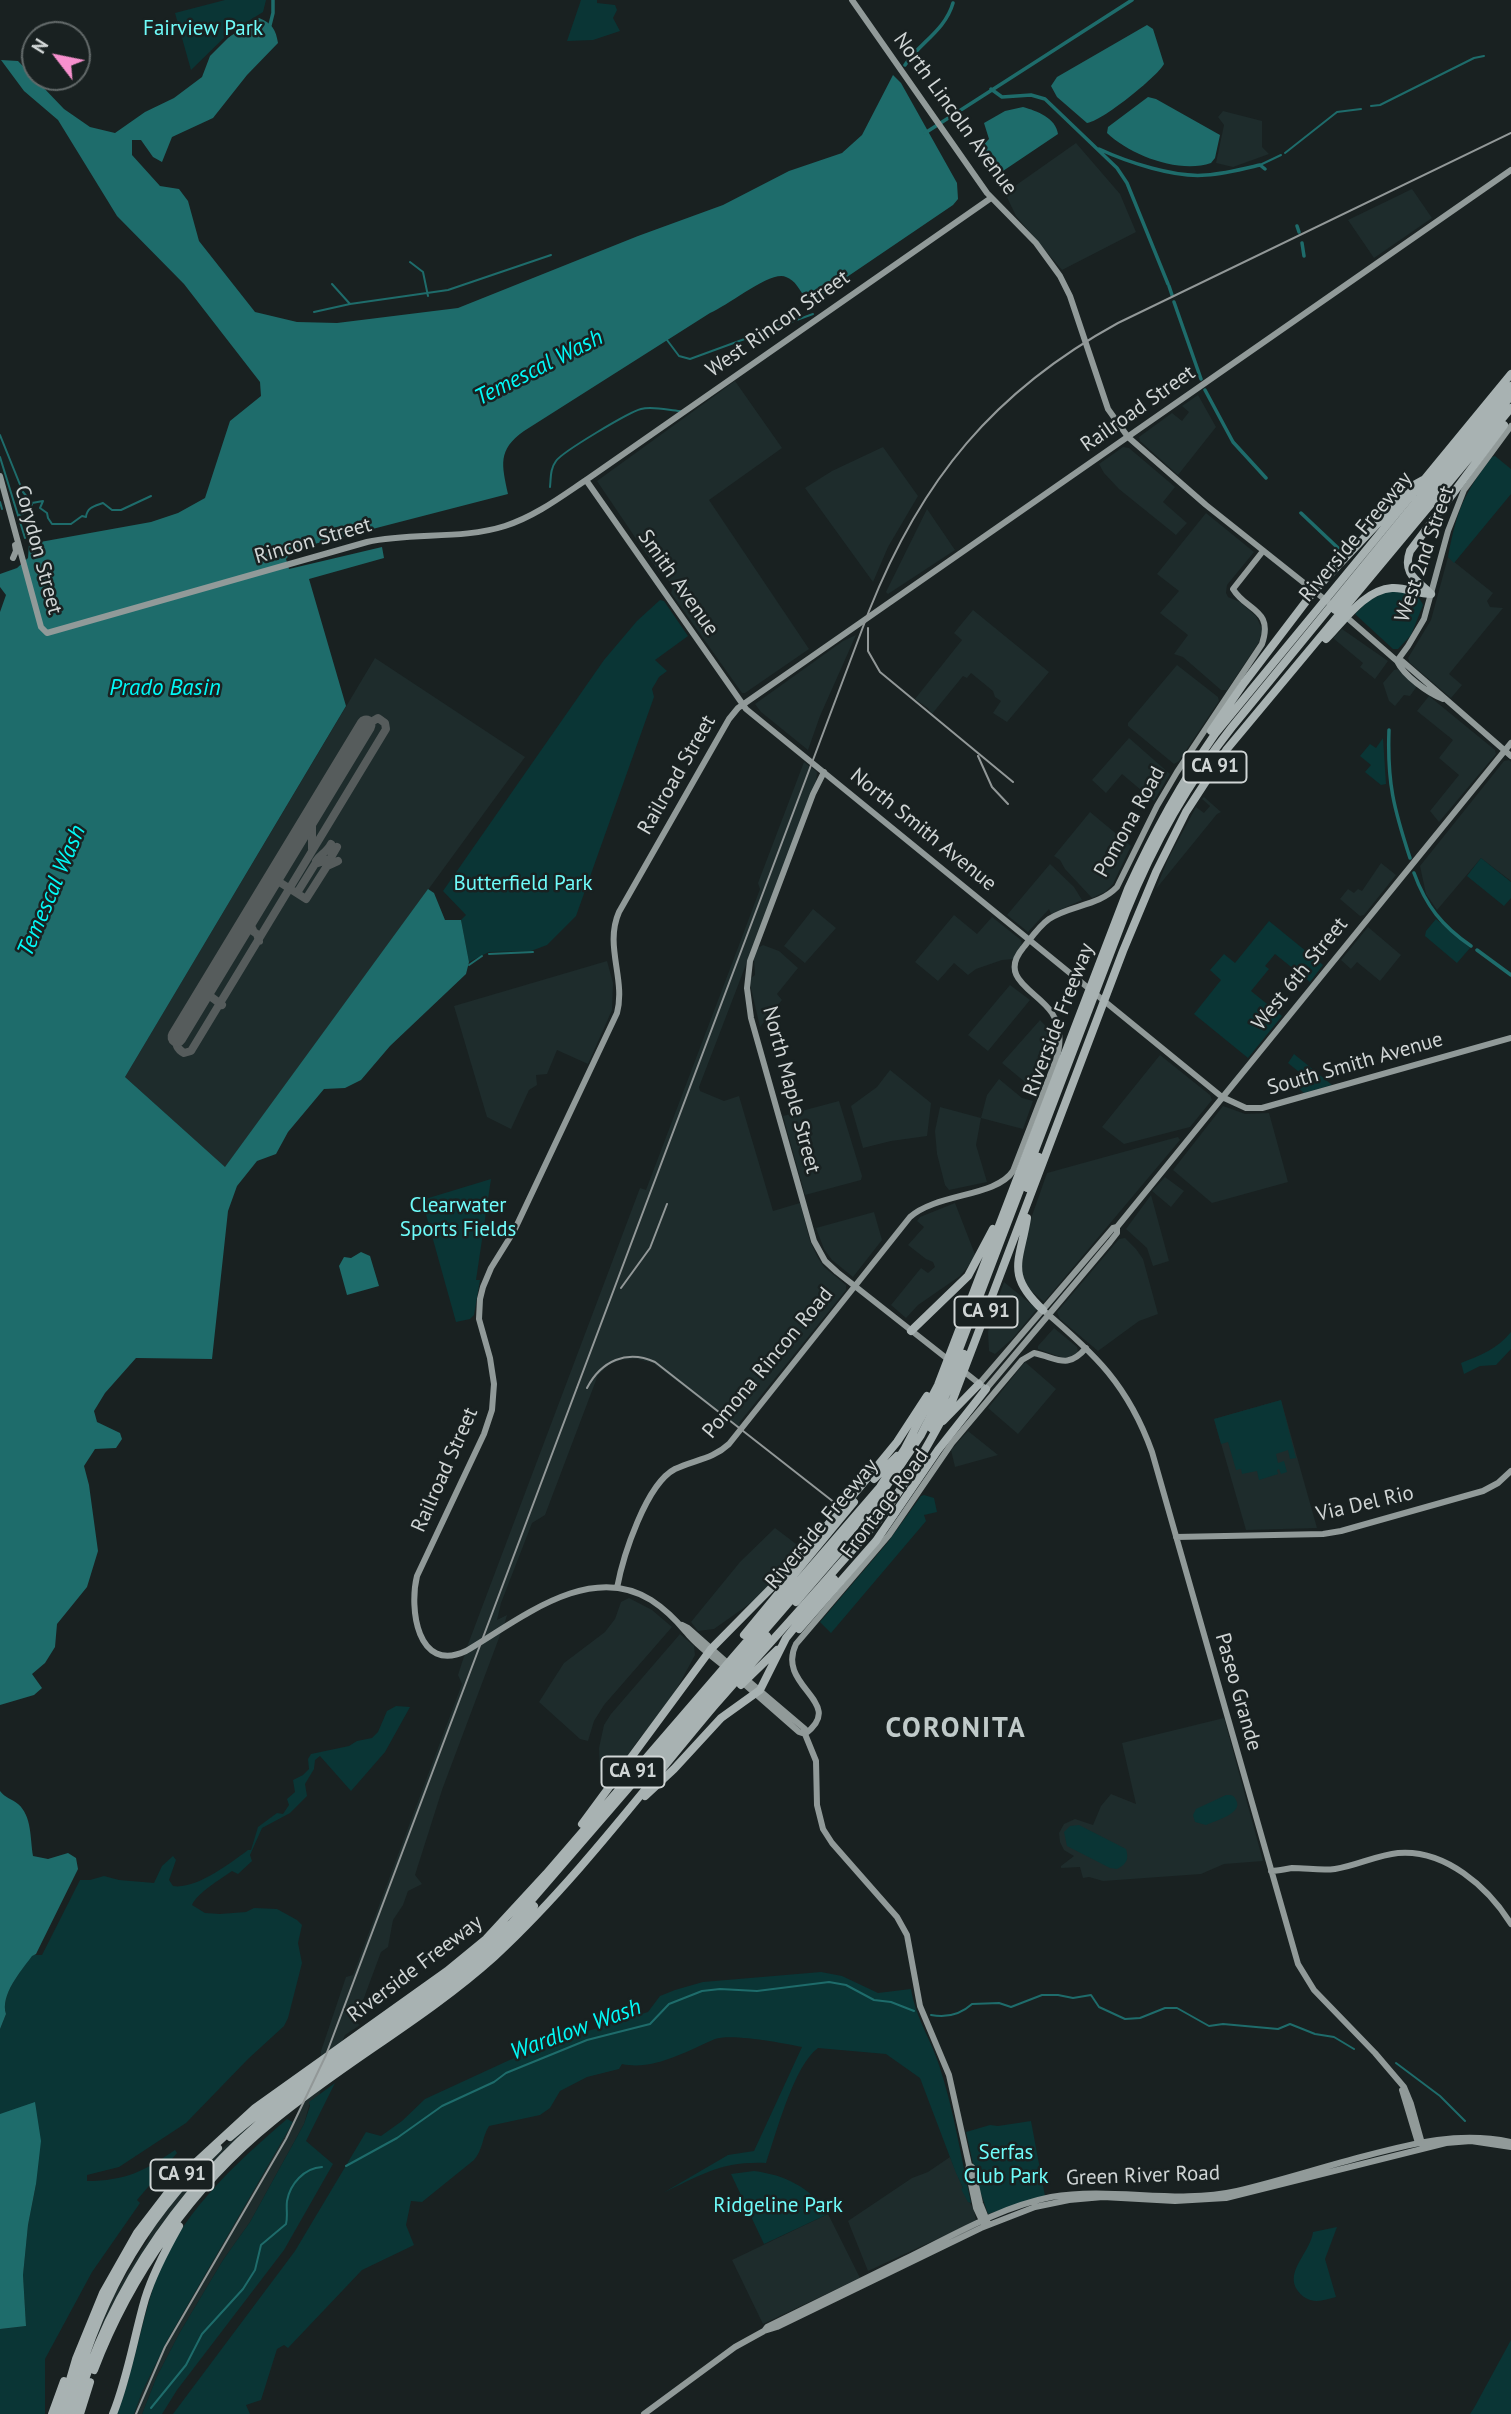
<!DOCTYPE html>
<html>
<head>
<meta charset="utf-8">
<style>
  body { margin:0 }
  #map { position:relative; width:1511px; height:2414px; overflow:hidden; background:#192121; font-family:"PT Sans",sans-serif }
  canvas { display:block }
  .north { position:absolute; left:21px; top:21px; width:70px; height:70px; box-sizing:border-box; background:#192121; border:2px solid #626969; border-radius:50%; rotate:302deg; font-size:19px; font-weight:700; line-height:28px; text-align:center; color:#d0d5d5 }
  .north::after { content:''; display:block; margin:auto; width:24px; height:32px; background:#f790ce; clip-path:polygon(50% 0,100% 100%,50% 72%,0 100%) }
</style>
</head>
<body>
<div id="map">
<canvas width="1511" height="2414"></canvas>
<div class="north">N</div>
</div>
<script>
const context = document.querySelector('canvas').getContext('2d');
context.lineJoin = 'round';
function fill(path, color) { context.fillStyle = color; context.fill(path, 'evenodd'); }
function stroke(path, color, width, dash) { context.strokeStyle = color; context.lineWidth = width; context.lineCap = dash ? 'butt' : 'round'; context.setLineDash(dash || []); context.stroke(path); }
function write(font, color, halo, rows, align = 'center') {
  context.font = font + ' "PT Sans",sans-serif'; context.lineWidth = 5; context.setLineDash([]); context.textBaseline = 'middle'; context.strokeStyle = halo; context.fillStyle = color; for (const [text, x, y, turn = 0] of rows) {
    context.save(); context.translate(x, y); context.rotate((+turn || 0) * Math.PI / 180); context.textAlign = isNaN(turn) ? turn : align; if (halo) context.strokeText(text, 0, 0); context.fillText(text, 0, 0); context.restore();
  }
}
const built = new Path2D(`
  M1223 111 1262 121V147L1269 154 1233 167 1216 163 1224 125 1218 117Z
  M1076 143 1120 194 1136 232 1062 270 1016 216 1005 193Z
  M1412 189 1432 218 1374 258 1348 220Z
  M735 381 782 448 709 500 809 649 745 693H742L671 593 673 587 663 572 660 573 645 552 597 481Z
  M1198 395 1216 427 1178 475 1140 441 1139 437 1172 413 1182 421 1189 412 1182 406Z
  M883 447 918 496 888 547 873 582 805 488 832 471Z
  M1123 447 1129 448 1175 487 1163 502 1187 523 1176 535 1119 489 1104 473 1099 464Z
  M927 509 955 550 888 594 886 592Z
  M1206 513 1254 552 1227 585 1226 593 1228 597 1240 602 1256 616 1262 629 1259 642 1227 690H1221L1183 657 1174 654 1188 635 1160 613 1179 591 1157 574Z
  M1448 557 1493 593 1487 601 1490 607 1503 608 1449 674 1462 685 1451 698 1410 663 1408 658 1431 620Z
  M973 610 1049 672 1007 722 993 713 1001 701 995 697 993 691 971 673 967 678 963 676 932 714 928 708 915 699 962 640 954 633Z
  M1342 629 1388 661 1375 679 1360 667 1363 663 1333 638Z
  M856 635 820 716 808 750 761 712 755 704 843 641Z
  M375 658 525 757 225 1168 125 1077Z
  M1177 665 1218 697 1219 701 1179 761 1174 764 1128 726V723Z
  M1398 669 1417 686 1410 696 1404 695 1395 706 1389 701 1383 683 1394 670Z
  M1429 696 1495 750 1496 754 1439 822 1430 811 1459 775 1439 758 1453 740 1417 711Z
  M1129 738 1170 774 1154 801 1122 774 1106 793 1092 780Z
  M1509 760 1511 762V881L1481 858 1437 910 1426 894 1420 866 1504 761Z
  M804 762 817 772 816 782 699 1087 700 1091 724 1101 739 1096 773 1211 800 1203 810 1241 818 1258 824 1267 846 1285V1290L739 1423 741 1425 738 1428 653 1363 637 1359 621 1360 610 1364 598 1375 545 1515 532 1523 501 1603 497 1620 507 1615 505 1622 442 1790 415 1875 422 1884 408 1891 403 1905 393 1920 388 1947 381 1952 355 2022 360 2025 345 2035 319 2095 310 2102 304 2124 250 2222 223 2260 180 2332 157 2376 142 2414H134L142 2392 168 2339 293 2122 321 2059V2051L346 1977 353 1975 462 1684 458 1675 467 1647 640 1188 646 1190 736 953 760 889 758 883Z
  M1204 797 1221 812 1217 814 1156 889 1168 859 1196 807 1204 813 1210 806 1202 799Z
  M1090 812 1131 846 1113 884 1105 892 1092 898 1065 869 1060 860 1054 856Z
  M1381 863 1396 875 1364 915 1360 916 1340 899 1348 889 1354 893 1358 889 1362 891Z
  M1050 864 1074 887 1082 900 1051 914 1049 909 1028 932 1007 915Z
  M813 909 836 928 805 963 784 946Z
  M954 915 977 934 992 917 1021 940 1022 945 1013 959 1002 960 976 969 968 975 954 963 938 981 915 962Z
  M1368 927 1401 955 1380 981 1357 962 1351 969 1341 960Z
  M763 945 779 951 798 968 777 994 782 1000 760 1027 750 984 751 978 755 975 754 959 758 948Z
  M607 961 613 983 612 1010 588 1064 557 1050 547 1074 536 1075 537 1085 529 1090 511 1129 487 1117 454 1006Z
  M1010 985 1030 1000 988 1051 968 1035Z
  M1040 1020 1055 1036V1042L1037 1092 1002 1063Z
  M1160 1055 1210 1095 1212 1100 1190 1127 1124 1144 1102 1127Z
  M890 1070 931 1103 927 1136 891 1141 863 1148 851 1106 877 1087Z
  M999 1079 1022 1098 1033 1101 1023 1129 981 1118 976 1145 987 1182 949 1190 945 1185 937 1154 935 1131 940 1107 981 1118 987 1095Z
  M839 1101 862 1176 861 1180 805 1195 783 1116Z
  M1223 1106 1245 1114 1269 1113 1288 1182 1212 1203 1173 1170Z
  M1174 1138 1178 1137 1180 1140 1044 1302 1028 1288 1021 1271 1027 1230 1047 1173Z
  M1165 1177 1184 1191 1171 1207 1152 1191Z
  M1151 1195 1169 1261 1153 1266 1147 1248 1126 1229Z
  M955 1203 976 1257 960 1276 918 1305 906 1318 891 1305 921 1268 928 1273 935 1267 933 1262 926 1259 908 1245 924 1227 917 1221 920 1217Z
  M874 1212 882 1240 853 1277 832 1260 824 1249 816 1228Z
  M1125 1238 1136 1249 1143 1259 1158 1314 1139 1321 1098 1351 1060 1319 1057 1312 1119 1239Z
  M1004 1282 1037 1309 1012 1339 995 1354 989 1351 988 1332 992 1314Z
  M1054 1328 1077 1347 1078 1352 1071 1357 1063 1358 1038 1349V1346Z
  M1025 1362 1056 1389 1018 1434 988 1408Z
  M1281 1400 1317 1528 1246 1530 1214 1419Z
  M968 1431 998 1455 955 1467 951 1450Z
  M775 1528 800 1547V1552L755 1600 714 1629 698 1631 691 1622 740 1562Z
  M629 1598 652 1610 672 1627 604 1705 594 1721 588 1741 580 1739 539 1702 564 1663 605 1632 615 1619 621 1602Z
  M680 1634 694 1646 695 1655 668 1705 639 1739 611 1780 600 1772 599 1748 604 1725 611 1714Z
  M1224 1718 1263 1861 1224 1864 1201 1874 1103 1881 1089 1877 1083 1878 1080 1867 1061 1868V1866L1074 1856 1064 1850 1060 1842 1059 1833 1064 1824 1075 1819 1093 1825 1101 1806 1111 1794 1136 1804 1122 1743Z
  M271 2108 272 2109 211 2165 157 2230 158 2232 124 2284 98 2335H97L115 2293 149 2238V2234L179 2193 212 2157Z
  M950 2157 963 2188 962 2189 974 2210 976 2221 868 2271 848 2221 912 2178 928 2172Z
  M828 2214 860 2278 763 2324 732 2260Z`);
const green = new Path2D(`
  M225 0H266L263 12 229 33 191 70 175 13Z
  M581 0H597V3L615 5 617 10 613 18 620 31 593 40 567 41Z
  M1495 456 1511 469V494L1454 563 1448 557C1457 510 1463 495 1492 457Z
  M1388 591C1401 592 1418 591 1423 605L1411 635 1398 649H1393L1355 614 1368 601Z
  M660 600 664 601 688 636 655 660 667 671 659 677 652 689 654 697 576 916 547 945 531 951 489 952 469 962 461 920 466 915 443 891 604 660 637 621Z
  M1383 738 1386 784 1381 785 1365 772 1371 765 1360 756 1370 744 1376 748Z
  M1481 858 1511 882V898L1504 906 1467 876Z
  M1436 919 1470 948 1457 963 1425 936 1426 931Z
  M1269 921 1323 965 1310 982 1275 954 1265 966 1269 969 1251 991 1282 1016 1248 1058 1194 1014 1221 980 1210 970 1224 954 1235 963Z
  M1294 1054 1332 1085 1304 1093 1296 1086 1304 1076 1288 1063Z
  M491 1179 476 1280H480L474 1315 470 1319 456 1322 422 1200Z
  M1511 1332V1349L1496 1365 1480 1366 1464 1374 1461 1363C1481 1355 1497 1349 1511 1332Z
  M1281 1400 1296 1458 1290 1459 1288 1450 1276 1454 1278 1463 1284 1461 1287 1472 1281 1474 1279 1469 1277 1470 1278 1474 1259 1480 1257 1471 1242 1474 1241 1469 1236 1470 1228 1442 1221 1444 1214 1419Z
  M924 1495 934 1498 937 1512 924 1515 926 1521 831 1633 820 1622 888 1542 921 1496Z
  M396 1706 410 1707 385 1752 351 1791 320 1756 315 1760 314 1769 305 1784 307 1796 290 1813 262 1828 250 1855 252 1861 238 1874 232 1871C221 1879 197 1893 192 1905L205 1913 220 1914 246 1912 254 1908 277 1909 297 1920 302 1925 298 1943 302 1963 288 2018 284 2026 248 2059 186 2123 119 2167 87 2175V2181C125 2181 145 2171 175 2150L177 2153 137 2200 140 2203 92 2272 45 2359V2414H0V2329L26 2326 23 2275 28 2225 36 2185 0 2187V2029L6 2014C0 1995 21 1971 32 1955H42L80 1880H90L104 1876 119 1880 154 1883 162 1866 173 1856 176 1860 169 1880 173 1886C195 1890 231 1863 248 1850H251L258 1827 277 1813 283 1814 289 1805 287 1799 295 1792 293 1780 303 1775 309 1769 308 1759 311 1754 349 1746 357 1741 372 1738 378 1732 387 1711Z
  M1226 1795C1231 1795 1233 1794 1236 1800 1244 1813 1215 1821 1206 1825L1195 1822 1193 1815 1196 1809Z
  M1079 1825 1126 1849C1129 1859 1127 1864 1117 1869L1110 1868 1067 1846 1064 1832 1070 1826Z
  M821 1972 842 1976 878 1993 911 1989C916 2019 930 2037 939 2065 954 2110 961 2157 971 2203L968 2202 961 2189 963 2188 956 2173 920 2078 886 2054 818 2048C794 2065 776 2134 766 2163 722 2161 701 2175 663 2193L728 2155 754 2151 802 2047C785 2043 730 2033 715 2039 687 2051 653 2071 622 2064L619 2069 587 2077 560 2091 550 2108 540 2115 489 2126C482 2137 483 2150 474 2160L422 2202 411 2201 406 2225 414 2245 362 2270 288 2348 284 2345 277 2349 261 2400 246 2405 250 2414H173L295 2251 366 2132 381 2136 402 2121 425 2099 540 2046 648 2012 660 1996 675 1990 703 1982Z
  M335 2083 306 2141 333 2164 284 2250 177 2390 162 2414H142L157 2376 180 2332 223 2260 250 2222 304 2124 310 2106 309 2102Z
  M287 2119 293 2122 168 2339 142 2392 134 2414H117C133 2372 140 2328 154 2285 176 2217 235 2164 287 2119Z
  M1031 2121 1045 2196 988 2214 977 2182 966 2132 990 2125 998 2126Z
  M754 2171C785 2175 810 2187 828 2214L764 2244 731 2174Z
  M1337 2227 1325 2259 1336 2297C1325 2300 1314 2304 1304 2297 1278 2276 1310 2255 1313 2232Z
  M1511 2340V2414H1470L1474 2408Z`);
const water = new Path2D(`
  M259 18C272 23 276 30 278 43L247 75 213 118 172 137 162 162 153 157 141 140H132V155L160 186 179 189 188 201 199 241 255 312 297 322 337 323 458 308 638 236 723 205 789 171 842 153 862 135 893 75 901 83 957 183 958 199 953 205 816 298 812 300 805 298C800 290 795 280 786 277 771 270 728 306 710 313L524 431C497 450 502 465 508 494L295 549 286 559 289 569 382 547 384 558 309 579 346 706 125 1077 225 1167 428 889 434 893 445 920H461L469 962 466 974 390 1046 361 1080 345 1088 324 1089 288 1132 276 1154 257 1161 237 1186 228 1211 212 1359 136 1358 105 1393 94 1411 97 1422 120 1433 122 1439 116 1448 95 1449 84 1466 89 1485 98 1551 87 1587 57 1624 55 1647 45 1663 32 1674 42 1688 34 1695 0 1705V612L6 595 0 587V574L17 568 28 558 29 544 151 522 178 513 205 498 230 421 261 396 260 382 184 284 117 216 58 120 24 91 1 60 18 61 64 109 90 127 115 133 145 112 174 98 202 77 210 56 229 37Z
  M1147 25 1153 29 1164 64C1157 77 1101 122 1087 123L1057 97 1051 86 1057 77Z
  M1148 97 1156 99 1220 135 1215 158 1211 163C1179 174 1130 155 1107 133L1108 127Z
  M1023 107C1037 111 1056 118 1058 134L997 175 979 153 980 148 989 139 984 123 1005 111Z
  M361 1252 370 1256 379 1286 347 1295 339 1266 344 1257 351 1258Z
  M0 1791C5 1798 12 1799 18 1804 32 1816 30 1838 33 1856L48 1859 68 1853 76 1858 78 1869 36 1954 32 1956C21 1971 0 1995 6 2014L0 2029Z
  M35 2102 41 2141 36 2184 28 2225 23 2275 26 2326 0 2329V2114Z`);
const stream = new Path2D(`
  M1371 106 1380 105 1474 58 1484 56
  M1285 153 1337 112 1361 109
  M1260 165 1281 155
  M410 262 423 272 428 296
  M332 284 350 304 448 290 551 255
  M314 312 350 304
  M667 340 679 356 690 359 813 314
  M0 435 23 492 32 503 43 501 40 508 47 513 48 518 52 524H71L82 516 86 517C87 507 95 506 103 503L112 510H121L151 496
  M0 457 25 538
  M550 487C551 478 550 469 556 461 562 452 629 412 641 409 652 406 668 410 680 411
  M0 502 2 509
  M19 515 29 511 32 504
  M489 954 533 952
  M469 965 482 956
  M931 2015C947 2018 960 2015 972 2004L999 2003 1011 2007 1042 1995H1058L1073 1998 1091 1995 1099 2007 1125 2019 1140 2018 1165 2008H1177L1209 2026 1223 2024 1278 2029 1290 2024 1315 2034 1334 2037 1354 2049
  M1396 2063 1440 2096 1465 2121
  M346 2166 397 2138 442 2106 494 2082 506 2073 587 2040 650 2024 669 2004 702 1991 720 1989 757 1991 829 1982 846 1985 874 2000 891 2002 914 2011
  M151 2408 186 2365 202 2334 243 2289 255 2270 261 2245 286 2224C288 2216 286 2209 287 2201 290 2184 304 2168 322 2167`);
const canal = new Path2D(`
  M269 29 273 13V0
  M905 65C919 43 945 31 953 3
  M991 89 1002 97 1031 95 1045 99 1117 168 1127 183 1168 284
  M925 133 1132 0
  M1099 149C1127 162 1175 178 1206 175 1224 174 1243 169 1260 165L1265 169
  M1297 226 1299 232
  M1302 243 1304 256
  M1169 286 1172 295
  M1174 302 1201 379
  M1205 390 1233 442 1266 478
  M1301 513 1338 548
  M1389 730C1387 783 1394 809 1410 858
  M1414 873C1426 906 1442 926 1471 946
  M1477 950 1511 975`);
const taxiway = new Path2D(`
  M295 842 304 832 310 833 312 837
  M312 849V822L317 806
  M316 861C321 854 327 852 331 844
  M273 878 306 899 327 866 338 861
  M297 893 315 864 330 859 337 847
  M252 913 249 922 253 930
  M238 936 244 931 251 930 257 934 259 941
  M211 981 208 988 210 996 222 1005
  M177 1037C175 1044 177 1049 184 1053L191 1051 386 729 385 723 378 718 366 725`);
const runway = new Path2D(`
  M177 1037 366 725`);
const major = new Path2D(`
  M852 0 987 193 1036 243 1060 276 1070 296 1108 409 1128 437 1206 505 1328 602
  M0 476 41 627 47 633 367 542C412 532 461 540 505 526 536 516 562 496 589 478L991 198
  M586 480 746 709 1222 1097 1246 1108H1262L1511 1038
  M13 558 16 551 15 545
  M1344 615 1397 661H1402L1511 756
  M1397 661 1408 646 1424 619 1448 531 1464 490 1511 426
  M1397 661C1404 676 1428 693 1443 699
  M824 772 813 794 750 961 747 988 751 1018 814 1241 825 1261 837 1272 950 1361
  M1043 1310C1095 1354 1128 1385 1152 1452L1298 1964 1314 1990 1375 2053 1404 2087 1411 2104 1423 2147
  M962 1370 986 1389 1110 1242 1117 1233V1227
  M979 1384 1113 1228 1117 1227 1511 743
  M1176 1537 1323 1534 1341 1531 1483 1491 1498 1483 1511 1471
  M617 1588C623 1556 646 1484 675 1469 694 1460 713 1459 729 1444L910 1217C937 1193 996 1197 1013 1171L1056 1060C1061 1044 1061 1027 1052 1013 1038 991 997 979 1023 948 1031 938 1039 926 1049 919 1070 905 1099 906 1117 887L1157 806 1177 772 1262 644C1274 609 1246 611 1233 589L1263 551
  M682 1625 688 1628 731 1666
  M726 1668C713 1657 697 1646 686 1632 676 1620 665 1609 651 1600 589 1561 519 1620 466 1651 417 1674 409 1608 417 1576L484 1434 492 1410 494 1384 490 1358 479 1319 480 1299 483 1287 491 1268 514 1231 617 1013C626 979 604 946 619 912L729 719 738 708 1511 170
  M745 1678 805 1729V1734L816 1761 817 1805 823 1829 832 1843 897 1917 907 1935 920 2006 949 2075 969 2165 972 2167 980 2203 988 2223
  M742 1682 799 1732 805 1734
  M805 1734C848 1702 775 1687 796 1644L889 1535 952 1443 1022 1360 1034 1353C1058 1358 1067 1370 1086 1348
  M1271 1871C1278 1871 1285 1869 1292 1868 1307 1868 1321 1871 1335 1869 1356 1866 1377 1855 1398 1853 1445 1849 1488 1887 1511 1924
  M1402 2090 1418 2143
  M969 2165 968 2170 976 2208 983 2223
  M764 2331 767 2327C813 2304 859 2282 905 2259 952 2236 1000 2207 1051 2197 1113 2186 1175 2205 1237 2191 1280 2181 1322 2167 1365 2156 1414 2143 1460 2131 1511 2142
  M644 2414 735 2347 764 2331 777 2327 981 2228 1035 2207 1069 2200 1103 2197 1175 2201 1226 2198 1446 2143 1471 2141 1511 2147`);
const highway = new Path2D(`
  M1431 594C1417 580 1402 574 1410 551L1504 425
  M1335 610 1511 396
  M1326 639C1344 621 1364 590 1392 588 1405 587 1418 594 1431 594
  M1211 731 1244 683 1314 591 1414 485 1423 480
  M1027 1188 1039 1157
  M1027 1218C1020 1262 1005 1274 1043 1310
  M911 1331 968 1276 993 1229
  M943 1421 979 1384
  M931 1428 964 1354
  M874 1479 897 1456
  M796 1602 840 1551
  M799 1629 876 1541 938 1450 986 1389
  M744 1635 854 1502
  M741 1685 777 1650
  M645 1777 767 1636
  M645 1796 674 1769 721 1718 760 1690 786 1638 834 1579
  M582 1824 711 1649 787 1572 860 1487 897 1442 927 1396
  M230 2137C319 2060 425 2005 511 1924L875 1503 921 1435 942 1394 1126 912C1153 845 1187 784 1232 727L1511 386
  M94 2370C130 2275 193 2186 272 2122 343 2063 425 2019 494 1957 576 1881 643 1790 715 1705 754 1660 794 1617 833 1572 852 1550 872 1530 888 1507 913 1473 933 1436 953 1399L1123 951 1156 872 1186 812 1227 749 1511 408
  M52 2414 64 2381
  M60 2414 76 2359 103 2293 137 2233 180 2177 255 2108 447 1971 486 1939 546 1874 880 1487 904 1450 938 1385 1128 889C1153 834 1181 783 1215 734L1511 374
  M68 2414C95 2308 137 2225 218 2148
  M74 2414C110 2286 190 2172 297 2093 378 2034 467 1982 534 1906
  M80 2414 90 2382
  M113 2414C128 2377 134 2337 145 2299 153 2273 166 2249 179 2226`);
const rail = new Path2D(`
  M868 628V651L880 672 1013 782
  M978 756 992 787 1008 804
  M621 1288 650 1248 667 1204
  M587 1388C601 1361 627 1349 655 1362L835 1503
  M136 2414 165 2347 286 2139 326 2055 869 611C921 480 994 391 1118 323L1511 133`);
const shields = [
  [1215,767,63],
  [986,1312,63],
  [633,1772,63],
  [182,2175,63]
];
const shieldNames = [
  ["CA 91",1215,767],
  ["CA 91",986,1312],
  ["CA 91",633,1772],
  ["CA 91",182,2175]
];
const parkNames = [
  ["Fairview Park",203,29],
  ["Butterfield Park",523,884],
  ["Clearwater",458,1206],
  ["Sports Fields",458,1230],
  ["Serfas",1006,2153],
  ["Club Park",1006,2177],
  ["Ridgeline Park",778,2206]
];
const streetNames = [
  ["North Lincoln Avenue",955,114,54],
  ["West Rincon Street",778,324,-35],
  ["Railroad Street",1138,409,-35],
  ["Riverside Freeway",1356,537,-50],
  ["Rincon Street",313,541,-16],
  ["Corydon Street",38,550,75],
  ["West 2nd Street",1425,554,-71],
  ["Smith Avenue",678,583,55],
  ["Railroad Street",677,775,-60],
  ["Pomona Road",1130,822,-61],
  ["North Smith Avenue",923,830,39],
  ["West 6th Street",1300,974,-51],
  ["Riverside Freeway",1059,1020,-69],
  ["South Smith Avenue",1355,1064,-16],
  ["North Maple Street",791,1090,75],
  ["Pomona Rincon Road",768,1363,-50],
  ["Railroad Street",445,1470,-66],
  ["Frontage Road",885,1504,-53],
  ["Via Del Rio",1365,1504,-13],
  ["Riverside Freeway",822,1524,-50],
  ["Paseo Grande",1238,1692,74],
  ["Riverside Freeway",415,1969,-37],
  ["Green River Road",1143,2176,-2]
];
const waterNames = [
  ["Temescal Wash",539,368,-27],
  ["Prado Basin",165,688],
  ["Temescal Wash",52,891,-67],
  ["Wardlow Wash",576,2030,-20]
];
const districtNames = [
  ["CORONITA",956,1729]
];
fill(built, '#1e2c2c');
fill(green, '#0a3535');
fill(water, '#1e6c6b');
stroke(stream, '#1e6c6b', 2);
stroke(canal, '#1e6c6b', 3.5);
stroke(taxiway, '#565c5c', 8);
stroke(runway, '#565c5c', 19);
stroke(major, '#919a99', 6);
stroke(highway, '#a8b2b2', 8);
stroke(rail, '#929898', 2);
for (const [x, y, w] of shields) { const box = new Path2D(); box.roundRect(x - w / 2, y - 15.5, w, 31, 5); context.fillStyle = '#192121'; context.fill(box); stroke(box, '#d0d5d5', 2); }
write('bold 19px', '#d0d5d5', null, shieldNames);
write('21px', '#6efbf9', '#192121', parkNames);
write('21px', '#d0d5d5', '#192121', streetNames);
write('italic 23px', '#02f9f7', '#192121', waterNames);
context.letterSpacing = '2px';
write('bold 28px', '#c0cac9', '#192121', districtNames);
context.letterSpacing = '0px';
</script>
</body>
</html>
